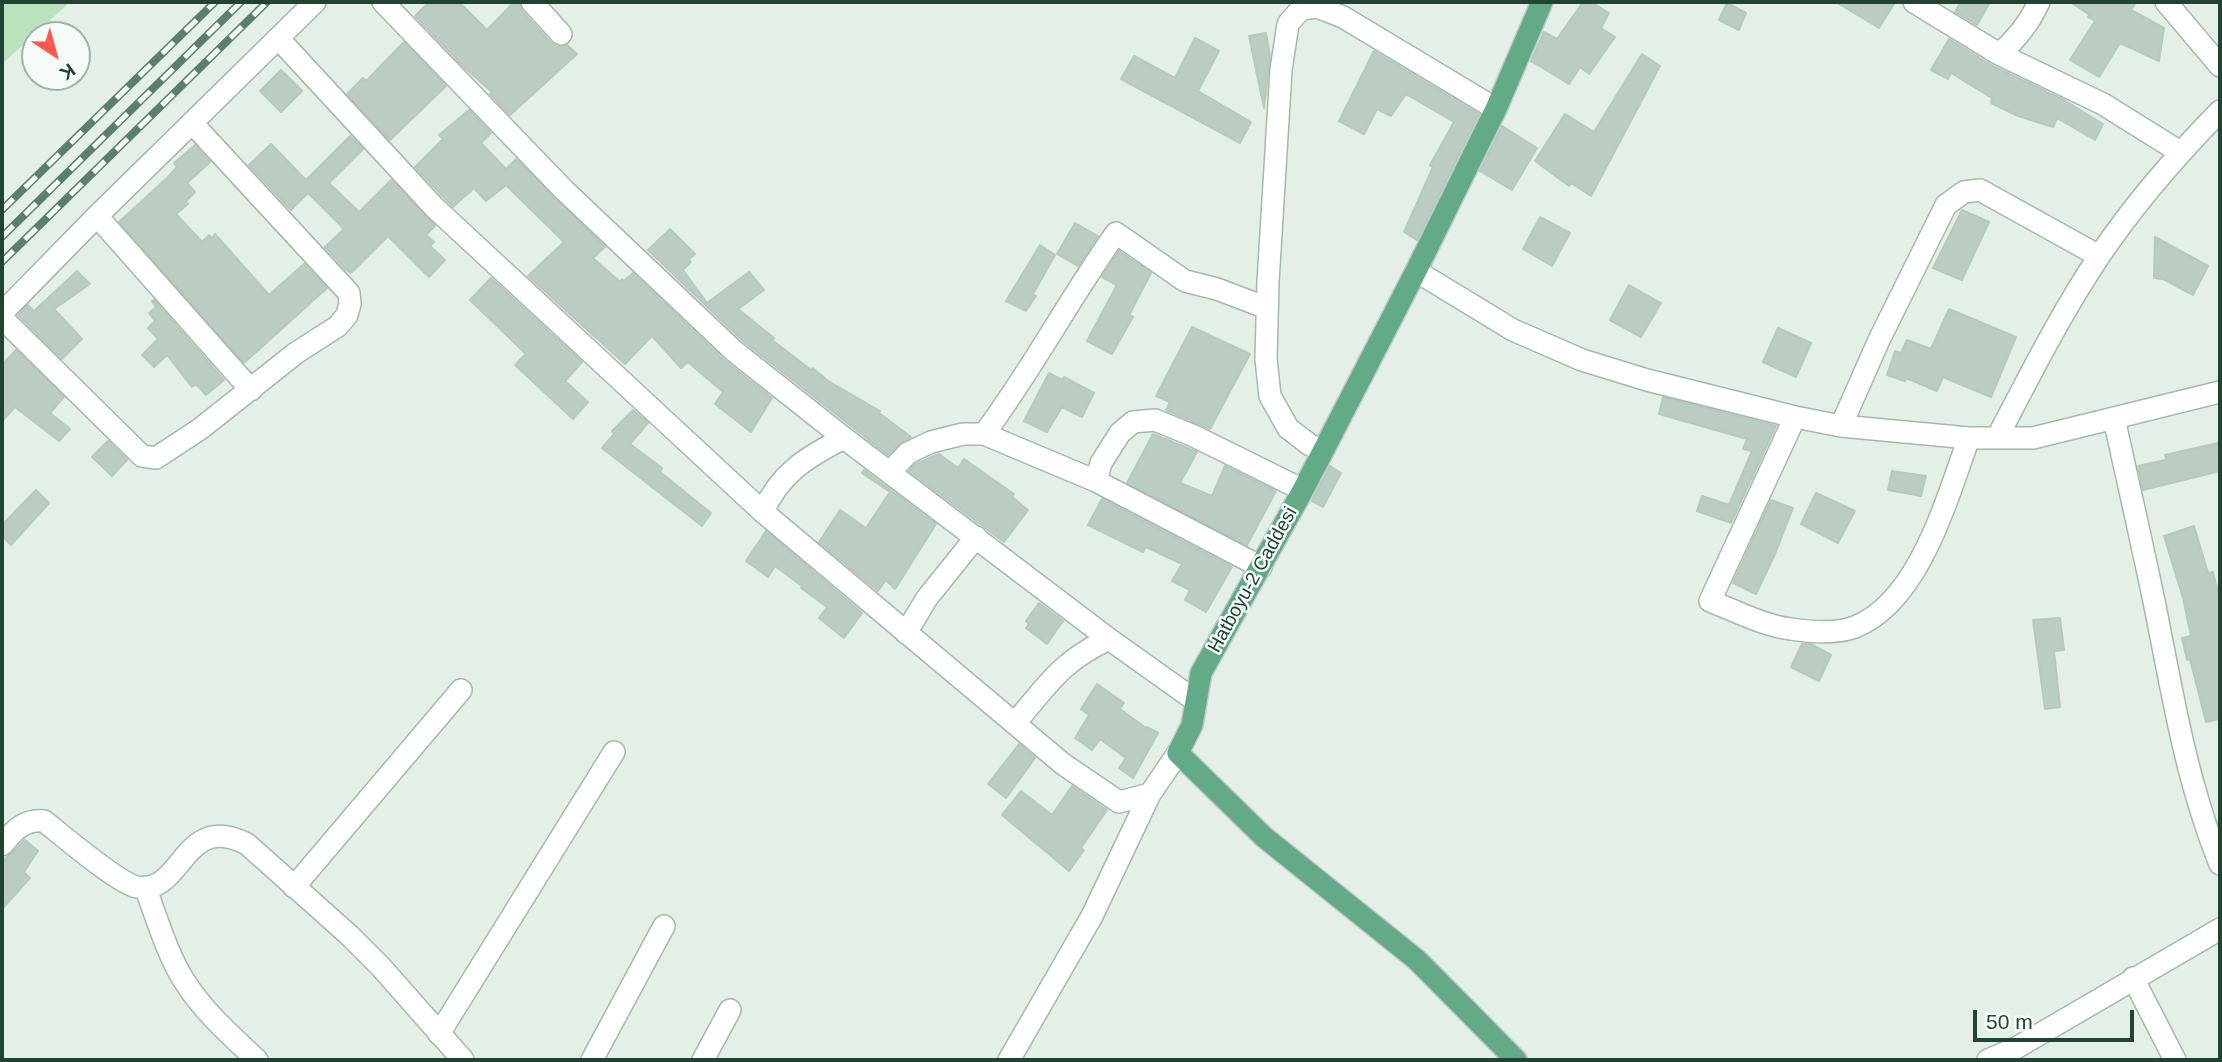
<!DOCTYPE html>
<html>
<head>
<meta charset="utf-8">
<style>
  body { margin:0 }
  #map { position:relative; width:2222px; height:1062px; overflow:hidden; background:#e4efe8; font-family:Helvetica,sans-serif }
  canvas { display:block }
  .frame { position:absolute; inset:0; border:4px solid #204333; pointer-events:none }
  .north { position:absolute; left:21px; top:21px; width:70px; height:70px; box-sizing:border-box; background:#f5fbf7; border:2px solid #a0b1a9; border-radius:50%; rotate:144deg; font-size:19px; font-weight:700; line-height:28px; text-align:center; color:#204333 }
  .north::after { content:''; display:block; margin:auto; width:24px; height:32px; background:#ff5752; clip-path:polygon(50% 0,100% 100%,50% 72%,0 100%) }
  .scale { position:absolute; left:1973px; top:1010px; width:161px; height:32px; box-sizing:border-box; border:4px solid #204333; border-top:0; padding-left:9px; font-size:21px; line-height:24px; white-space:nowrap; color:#204333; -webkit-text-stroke:5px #f5fbf7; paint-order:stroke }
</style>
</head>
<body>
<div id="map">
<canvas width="2222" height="1062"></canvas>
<div class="frame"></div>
<div class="north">K</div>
<div class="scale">50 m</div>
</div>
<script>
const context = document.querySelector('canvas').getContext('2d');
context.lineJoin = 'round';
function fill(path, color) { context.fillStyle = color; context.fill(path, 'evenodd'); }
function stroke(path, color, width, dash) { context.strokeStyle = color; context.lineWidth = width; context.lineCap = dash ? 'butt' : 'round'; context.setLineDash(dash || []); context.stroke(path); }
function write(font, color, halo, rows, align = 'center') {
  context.font = font + ' Helvetica,sans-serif'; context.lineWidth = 5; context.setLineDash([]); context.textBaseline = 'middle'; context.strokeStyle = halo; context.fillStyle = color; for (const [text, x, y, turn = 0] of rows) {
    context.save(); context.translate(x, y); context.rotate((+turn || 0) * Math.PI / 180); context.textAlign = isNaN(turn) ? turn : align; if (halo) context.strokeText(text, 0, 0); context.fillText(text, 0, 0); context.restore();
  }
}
const green = new Path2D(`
  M2 2H70L2 64Z`);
const building = new Path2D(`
  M429 2H459L487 30 514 2H519L522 11 551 43 558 47 567 45 577 54 510 115 490 94 492 92 465 68 415 16Z
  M1583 2H1591L1609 13 1601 28 1615 37 1589 74 1580 67 1569 84 1531 61 1544 32 1557 39Z
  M1836 2H1895L1879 28Z
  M1961 2H1990L1977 25 1955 12Z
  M2070 2H2136L2131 10 2164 28 2159 61 2120 43 2099 77 2070 60 2095 21 2088 17 2090 15Z
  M1727 3 1746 13 1739 30 1719 20Z
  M1266 33 1270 56 1264 108 1249 36Z
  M1195 38 1219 51 1198 91 1251 122 1240 143 1121 79 1134 56 1175 78Z
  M1949 39 1993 66 2064 100 2103 124 2095 140 2057 118 2053 127 2018 116 1991 103 1992 98 1951 73 1948 79 1931 70Z
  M404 42 446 86 390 140 347 94 363 78 366 81Z
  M1374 51 1479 114 1417 240 1404 232 1433 167 1430 165 1454 122 1406 94 1391 116 1377 109 1364 134 1339 121Z
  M1642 54 1660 66 1591 196 1571 183 1569 186 1535 161 1565 114 1594 132Z
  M281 70 302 91 281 112 260 91Z
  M469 110 491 133 481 143 506 169 516 159 605 247 593 258 620 282 622 279 624 281 633 273 725 361 772 398 751 432 715 404 723 392 688 362 681 368 652 336 625 364 528 276 564 242 506 185 486 201 474 188 453 207 415 167 443 139 439 135Z
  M1502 126 1537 148 1512 190 1480 171Z
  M350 136 363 149 329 183 359 212 391 180 435 226 426 235 434 242 430 246 445 260 429 277 388 236 351 273 346 270 325 247 344 229 308 193 291 210 249 165 271 144 306 180Z
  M195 145 210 162 187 183 195 192 186 201 188 204 176 214 202 242 209 235 212 238 215 234 269 295 304 264 327 288 244 363 119 222 167 178 177 167 174 163Z
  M1962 210 1989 222 1962 280 1933 268Z
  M1540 217 1570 233 1552 266 1523 249Z
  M1075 223 1098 236 1078 266 1057 254Z
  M670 229 695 254 689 259 691 262 683 270 707 303 749 272 764 290 738 309 774 338 772 340 811 370 813 368 828 381 880 411 879 413 911 437 899 444 888 455 743 341 648 250Z
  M2155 237 2208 266 2193 295 2163 279 2154 278Z
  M1040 245 1055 255 1033 294 1036 296 1026 311 1006 301Z
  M1119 251 1151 273 1129 315 1133 317 1112 354 1087 341 1117 285 1102 277Z
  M77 271 90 284 54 309 82 339 62 359 18 315 28 305 34 311Z
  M491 278 582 362 565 381 588 402 573 419 515 365 526 354 470 300Z
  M1629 285 1661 303 1641 337 1610 320Z
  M154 300 224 380 206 395 196 384 192 387 167 355 154 367 142 355 158 339 148 328 155 321 149 313 156 307 152 301Z
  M1949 309 2016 337 1991 397 1943 377 1937 391 1906 378 1905 381 1887 375 1895 351 1901 353 1907 340 1931 349Z
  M1192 327 1250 354 1210 429 1166 410 1170 402 1156 396Z
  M1778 328 1811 343 1796 377 1763 362Z
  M16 350 64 397 50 413 70 429 59 441 15 407 2 421V365Z
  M1049 373 1062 380 1064 377 1094 393 1082 417 1062 407 1047 432 1024 421Z
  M1663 397 1776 426 1731 523 1697 511 1702 496 1729 505 1752 451 1743 449 1747 439 1659 414Z
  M633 410 648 423 630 444 662 468 660 472 711 513 702 526 602 448 614 434 612 431Z
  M1153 434 1197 452 1180 483 1212 496 1225 466 1276 491 1247 545 1127 483Z
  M108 441 127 460 112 476 92 457Z
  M2218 443 2220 471 2143 490 2138 466 2166 460 2165 455Z
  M939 454 958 468 964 459 1014 494 1012 497 1028 510 1004 542 909 471 916 464Z
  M1330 466 1341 473 1323 507 1312 501Z
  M864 470 936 524 895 589 886 580 878 591 819 542 840 510 866 528 890 492 862 473Z
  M1892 471 1926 476 1921 496 1888 490Z
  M36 490 49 503 11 545 2 536V525Z
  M1816 493 1855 511 1838 543 1801 524Z
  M1102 499 1232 567 1206 612 1185 600 1190 590 1172 581 1182 564 1146 547 1143 552 1088 525Z
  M1771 500 1793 508 1775 554 1756 594 1733 583Z
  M2194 526 2208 573 2213 572 2220 601V719L2206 722 2190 659 2187 660 2182 638 2191 636 2183 598 2164 536Z
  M766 531 862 613 844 638 819 618 827 607 801 588 802 586 775 566 768 577 746 561Z
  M1039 603 1063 621 1047 644 1026 628 1029 624 1026 621Z
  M2060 618 2064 650 2054 651 2060 707 2045 709 2033 620Z
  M1802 644H1811L1831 655 1819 681 1791 667Z
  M1097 684 1124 703 1120 709 1146 728 1147 727 1158 733 1133 778 1119 768 1126 758 1100 739 1092 750 1075 738 1089 715 1081 709Z
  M1019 744 1035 758 1006 798 988 784Z
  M1072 786 1107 810 1081 848 1084 850 1069 871 1002 815 1021 791 1052 815Z
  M25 840 38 851 24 872 30 878 2 909V862Z`);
const minor = new Path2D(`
  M383 2 564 190 734 351 844 438 1109 639 1196 701
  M532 2 561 34
  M1914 2 1999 54 2103 104 2180 152
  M2166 2 2220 66
  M278 38 434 207 763 512 1063 764 1119 802 1150 794
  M1999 54C2017 39 2029 24 2039 2
  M97 216 251 390
  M1416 271 1513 330 1582 360 1647 380 1795 417 1841 426 1969 438H2033L2220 392
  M2 313 97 216 315 2
  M2 318 142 456 156 458 200 429 296 353 338 326 347 315 350 304 349 293 193 124
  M1795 417 1710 601C1736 611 1764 626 1791 629 1811 632 1837 634 1855 627 1920 601 1947 497 1969 438
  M2114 418C2128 483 2143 547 2156 611 2173 697 2187 783 2220 864
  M1841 426 1879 340 1946 205 1964 192 1980 190 2099 256
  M984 434C1032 370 1069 299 1116 233L1185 281 1217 289 1267 308
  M1997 438C2029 377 2061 313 2100 255 2135 203 2176 156 2220 111
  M1323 450 1310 445 1288 428 1270 396 1266 359 1268 282 1281 70 1288 24 1301 9 1317 7 1343 17 1496 109
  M890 472 908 453 931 442 963 434H984L1096 481 1101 463 1120 433 1133 422 1155 420 1194 436 1303 490
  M1096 481 1261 567
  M763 512C780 473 807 457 844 438
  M906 633 927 598 976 537
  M1015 723C1047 686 1061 661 1109 639
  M2 845C14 831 23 819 44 821 63 836 118 883 137 887 184 895 182 811 247 844L349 935 381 967 463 1060
  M145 887C157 918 166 951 183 979 202 1010 230 1035 257 1060
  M294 887 461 690
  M2133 978 2175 1060
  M439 1034 614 752
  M592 1060 664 926
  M703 1060 730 1010
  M1009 1060 1092 916 1150 794 1178 753
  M1988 1060 2016 1048 2220 929`);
const major = new Path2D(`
  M1516 1060 1417 960 1264 837 1178 753 1192 725 1201 673 1303 490 1416 271 1496 109 1542 2`);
const rail = new Path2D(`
  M2 210 215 2
  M2 237 241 2
  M2 262 267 2`);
const streetNames = [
  ["Hatboyu-2 Caddesi",1253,580,-61]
];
fill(green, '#bae2bd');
fill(building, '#bbcdc3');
stroke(building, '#b5cabd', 2);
stroke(minor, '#a5b8ae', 24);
stroke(major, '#c1cac6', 24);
stroke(minor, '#fff', 21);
stroke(major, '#63aa89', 21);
stroke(rail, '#5b7f6e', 8);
stroke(rail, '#f5fbf7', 5, [16]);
write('19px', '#204333', '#f5fbf7', streetNames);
</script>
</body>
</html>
